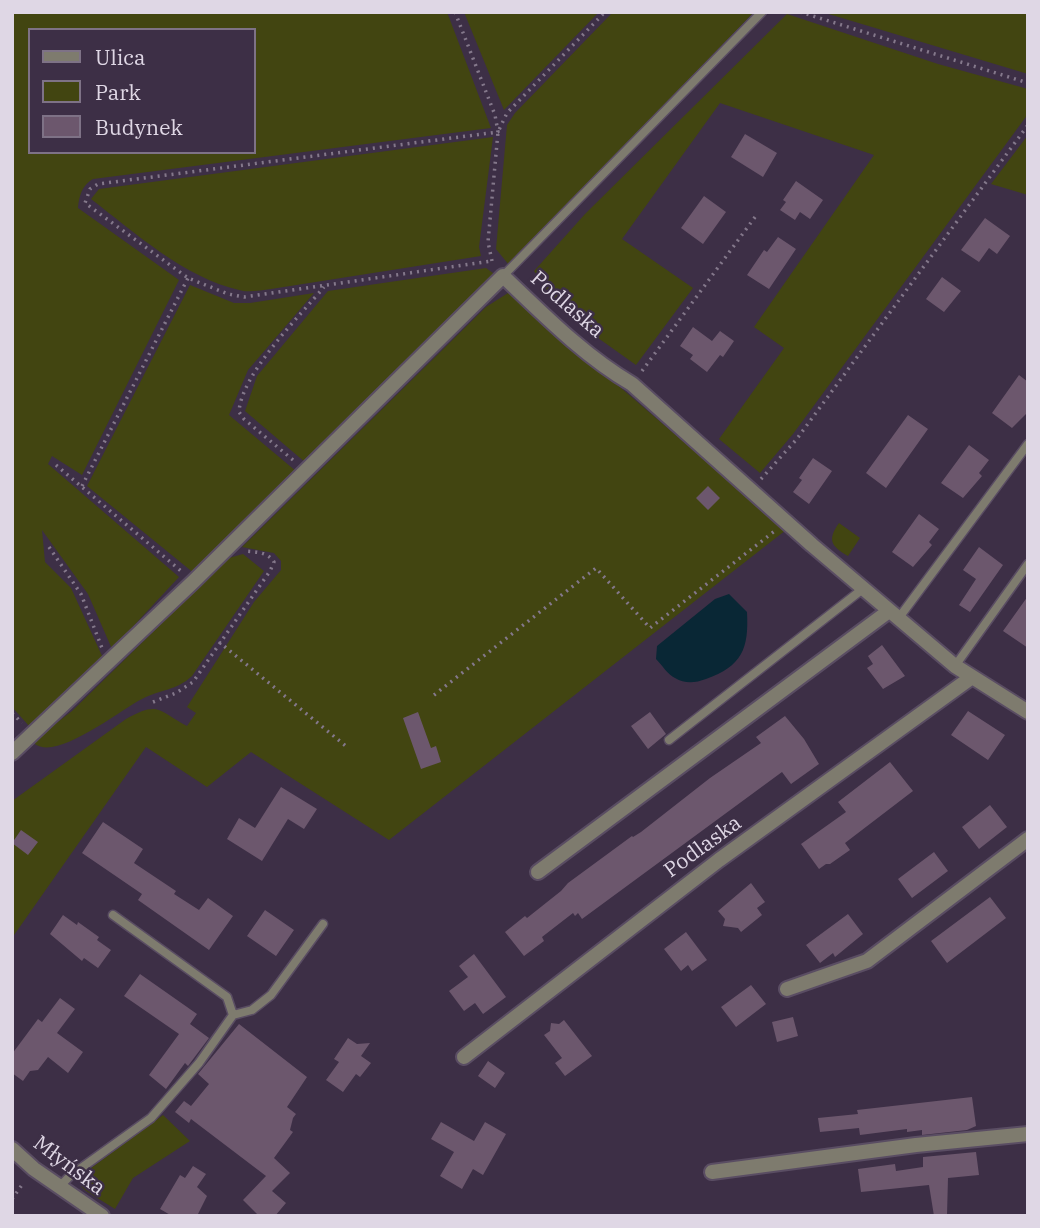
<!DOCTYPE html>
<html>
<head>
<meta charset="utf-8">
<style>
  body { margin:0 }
  #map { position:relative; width:1040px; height:1228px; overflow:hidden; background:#3d2f46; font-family:"IBM Plex Serif",serif }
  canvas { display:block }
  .frame { position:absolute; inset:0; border:14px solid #dfd7e5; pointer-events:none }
  .legend { position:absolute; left:28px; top:28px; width:228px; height:126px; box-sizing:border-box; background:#3d2f46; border:2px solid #7e7286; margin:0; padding:9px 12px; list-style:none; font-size:21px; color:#dfd7e5 }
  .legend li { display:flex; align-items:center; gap:14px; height:35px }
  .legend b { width:35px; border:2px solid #7e7286 }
</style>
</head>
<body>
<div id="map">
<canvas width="1040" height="1228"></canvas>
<div class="frame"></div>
<ul class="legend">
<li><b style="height:9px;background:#7e7b6e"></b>Ulica</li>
<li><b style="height:19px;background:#424511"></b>Park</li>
<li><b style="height:19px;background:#6c576d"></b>Budynek</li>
</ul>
</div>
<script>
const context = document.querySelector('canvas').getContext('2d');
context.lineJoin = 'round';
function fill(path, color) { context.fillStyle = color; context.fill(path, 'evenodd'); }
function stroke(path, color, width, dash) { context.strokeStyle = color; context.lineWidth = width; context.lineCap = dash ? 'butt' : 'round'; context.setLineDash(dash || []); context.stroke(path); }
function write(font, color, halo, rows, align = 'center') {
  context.font = font + ' "IBM Plex Serif",serif'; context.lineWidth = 5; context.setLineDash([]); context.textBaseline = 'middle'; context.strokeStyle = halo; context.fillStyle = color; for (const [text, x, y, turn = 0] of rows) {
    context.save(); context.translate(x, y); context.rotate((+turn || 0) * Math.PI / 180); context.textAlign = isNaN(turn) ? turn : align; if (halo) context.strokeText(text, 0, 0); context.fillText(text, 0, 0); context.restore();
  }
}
const green = new Path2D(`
  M12 12H447L491 128 93 179C82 185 79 196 78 208L179 280 82 475 52 456 48 464 179 577 112 649 88 594 42 530 45 562 71 588 103 658 30 727 12 707ZM30 30H254V152H30Z
  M464 12H599L504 110Z
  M613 12H754L509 265 496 249 507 125 515 113Z
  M822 12H1028V74Z
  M787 14 938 64 1028 89V114L793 434 760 473 719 439 784 348 754 327 874 155 720 103 622 239 693 288 636 365 584 328 556 304 534 271 585 214Z
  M1028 135V195L991 184Z
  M493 137 479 247 481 256 271 289C261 290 248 293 239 290 185 278 134 232 91 199L99 189Z
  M486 268 497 276 306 463 245 411 257 376 328 291Z
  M190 285 234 303H250L314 293 248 370 229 415 297 472 195 574 87 486Z
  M508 293 513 295 786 530 389 840 251 752 207 787 146 747 12 938V801L126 719C159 701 157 710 187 726L196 713 187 707 254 602 281 570V561L274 553 242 547 486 307Z
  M839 523 860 538 848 556C831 546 827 540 839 523Z
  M243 554 264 571 192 676C176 691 161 689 142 699 120 710 57 761 35 744L36 739 72 711 229 558Z
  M163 1115 190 1141 133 1178 115 1209 86 1191 81 1186 83 1174Z`);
const water = new Path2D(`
  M729 594 747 612C749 649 742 666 706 679 695 683 685 684 675 678 668 675 662 665 656 659L657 646 715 599Z`);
const building = new Path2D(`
  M745 134 777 153 763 177 731 157Z
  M796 181 823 200 810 219 800 212 795 220 780 210 786 202 783 200Z
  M704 196 726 212 703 244 681 228Z
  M985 218 1010 236 997 254 989 248 979 262 961 250Z
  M778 237 796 249 769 289 747 275 764 250 767 252Z
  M942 277 961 291 944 312 926 299Z
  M693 327 712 341 720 331 734 341 723 357 720 355 707 372 690 359 693 355 680 346Z
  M1019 375 1028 382V412L1012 428 992 413Z
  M908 415 928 429 886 488 866 473Z
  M969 445 989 460 979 473 982 476 963 498 941 483Z
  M813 458 832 471 809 504 793 492 802 480 799 478Z
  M708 486 720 498 708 510 696 498Z
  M919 514 939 529 929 542 932 545 913 567 892 552Z
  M979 547 1003 565 970 612 959 605 976 579 963 570Z
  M1028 596V648L1003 631Z
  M882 645 905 676 883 689 867 668 873 664 868 656Z
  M968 711 1005 735 988 760 951 735Z
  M418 712 431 748 436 746 441 762 421 769 403 718Z
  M650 712 666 734 648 749 631 726Z
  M785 716 804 739 819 764 791 784 782 772 582 919 578 913 575 916 573 913 542 937 544 941 524 956 505 932 525 916 527 918 561 891 568 883 632 836 633 837 641 832 710 778 761 743 756 737Z
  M890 762 913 791 845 843 850 850 830 864H826L819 869 801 844 846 812 838 802Z
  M281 787 317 809 304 829 288 819 262 861 227 839 239 818 255 828Z
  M990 805 1007 827 979 849 962 827Z
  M103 822 143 849 134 863 176 891 174 894 199 910 208 898 233 916 209 950 138 900 142 894 82 853Z
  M21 830 38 842 28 855 12 843Z
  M934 852 948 871 912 898 898 879Z
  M751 883 765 902 757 908 762 915 741 932 738 928 723 926 725 919 718 911Z
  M990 897 1006 918 947 963 931 941Z
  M265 910 294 930 276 956 247 936Z
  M848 914 863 934 835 957 833 953 820 963 806 945Z
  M63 915 77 925 78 922 99 937 97 940 111 950 98 968 84 958 82 961 50 934Z
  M686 932 707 960 692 971 688 965 681 971 664 949Z
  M474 954 506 997 483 1014 475 1003 464 1011 449 991 468 977 459 966Z
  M140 974 197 1014 190 1024 209 1038 188 1066 185 1063 166 1089 149 1075 179 1034 124 996Z
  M751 985 766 1004 736 1027 721 1007Z
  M60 998 75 1009 57 1033 83 1052 68 1073 48 1057 38 1070 30 1071 23 1081 12 1073V1054L38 1019 42 1022Z
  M793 1017 798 1036 777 1042 772 1022Z
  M564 1020 592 1056 565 1076 555 1063 562 1058 544 1035 550 1031 551 1023 559 1024Z
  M239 1024 307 1077 287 1107 296 1114 293 1118 290 1130 293 1132 274 1158 290 1173 272 1191 286 1203 275 1216H259L243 1200 266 1176 191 1119 189 1123 175 1112 184 1101 191 1106 209 1084 198 1074Z
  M348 1038 357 1044 370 1043 361 1056 371 1063 360 1077 356 1074 343 1092 326 1080 339 1062 334 1059Z
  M488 1061 505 1073 495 1088 478 1076Z
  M972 1097 976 1126 967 1130 922 1135V1130L907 1132V1129L860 1135 859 1128 820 1132 818 1118 858 1114 857 1110Z
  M441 1122 474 1141 485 1122 506 1134 483 1175 473 1169 462 1189 440 1176 454 1152 431 1139Z
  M976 1152 979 1175 948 1178 947 1215 934 1216 929 1185 861 1192 858 1169 895 1164 896 1171 923 1167V1157Z
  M193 1166 206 1174 197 1187 207 1196 197 1216H172L160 1209 180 1175 185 1178Z`);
const path = new Path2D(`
  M455 12 495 115 498 132 98 184 90 189 85 203 188 278 228 294 244 297 492 261
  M800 12 1028 83
  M492 261 488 242 498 132 507 113 605 12
  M642 371 758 213
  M293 460 244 419 239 412C241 374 299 317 324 287
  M56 465 181 571
  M761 479 796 440 1028 125
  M82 486 188 278
  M49 547 81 594 102 648
  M219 642 347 747
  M434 695 596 568 650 628 776 530
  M153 702 176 693 193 682 270 571 274 562C268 552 256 552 245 551
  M12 713 22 723
  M12 1199 24 1182`);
const lane = new Path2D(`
  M503 276 762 12
  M898 619 1028 444
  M955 666 1028 564
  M669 740 864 588
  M233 1015 252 1010 271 995 323 924
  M59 1187 70 1176 151 1118 199 1063 233 1015 227 997 113 915`);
const street = new Path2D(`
  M12 753 194 581 503 276C543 314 584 356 632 384L812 545 955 666 1028 712
  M538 872 889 611
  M787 989 867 961 1028 839
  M464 1057 719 860 972 677
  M12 1149 34 1169 102 1216
  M712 1172 916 1145 1028 1134`);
const streetNames = [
  ["Podlaska",567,305,41],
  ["Podlaska",703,847,-36],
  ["Młyńska",69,1166,37]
];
fill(green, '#424511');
fill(water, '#092735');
fill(building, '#6c576d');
stroke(lane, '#5a4d63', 11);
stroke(street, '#5a4d63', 18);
stroke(path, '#84788b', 3.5, [2, 5]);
stroke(lane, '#7e7b6e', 8);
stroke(street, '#7e7b6e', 14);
write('21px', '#dfd7e5', '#3d2f46', streetNames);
</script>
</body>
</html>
